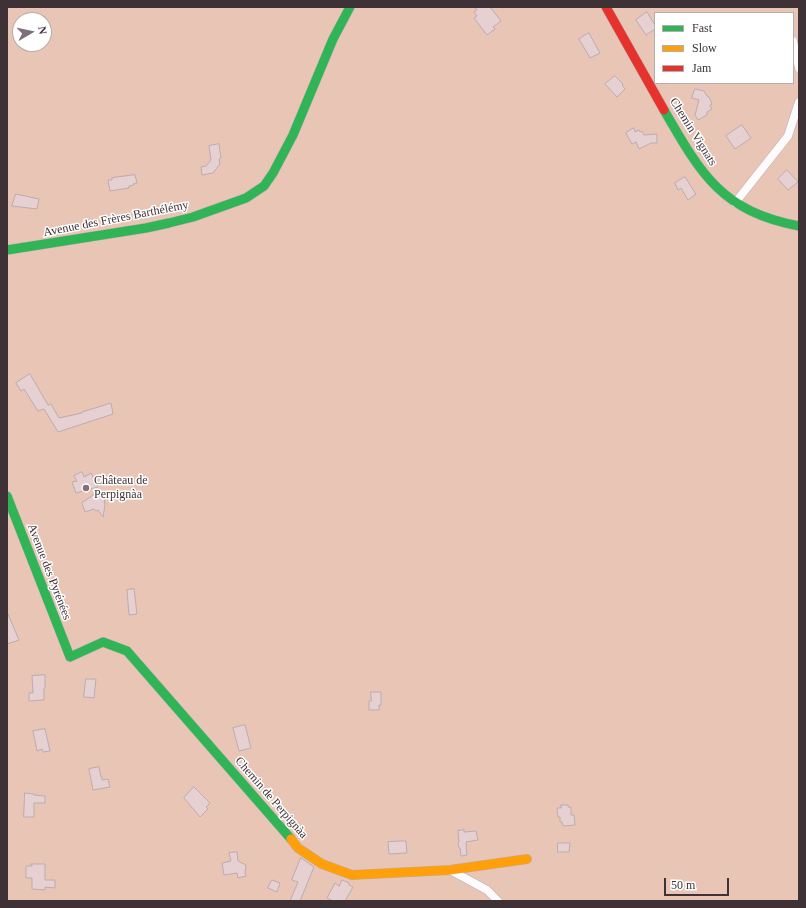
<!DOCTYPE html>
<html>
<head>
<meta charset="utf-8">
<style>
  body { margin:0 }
  #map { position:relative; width:806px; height:908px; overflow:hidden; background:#f8e6ec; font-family:"Times New Roman",serif }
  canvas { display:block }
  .frame { position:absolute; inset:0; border:8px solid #3e3236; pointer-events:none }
  .legend { position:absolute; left:654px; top:12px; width:140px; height:72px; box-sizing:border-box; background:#fff; border:1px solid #b2adaf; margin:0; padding:5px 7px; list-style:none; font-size:12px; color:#3e3236 }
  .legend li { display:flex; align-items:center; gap:8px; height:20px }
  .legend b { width:20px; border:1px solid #b2adaf }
  .north { position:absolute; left:12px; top:12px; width:40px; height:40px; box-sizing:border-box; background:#fff; border:1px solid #b2adaf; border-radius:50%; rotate:81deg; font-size:11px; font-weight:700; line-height:16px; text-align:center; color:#3e3236 }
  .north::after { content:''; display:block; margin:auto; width:14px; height:18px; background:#7f7176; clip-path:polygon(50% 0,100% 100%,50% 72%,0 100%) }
  .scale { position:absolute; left:664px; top:878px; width:65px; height:18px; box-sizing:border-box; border:2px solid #3e3236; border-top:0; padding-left:5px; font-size:12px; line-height:14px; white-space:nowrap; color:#3e3236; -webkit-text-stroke:3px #fff; paint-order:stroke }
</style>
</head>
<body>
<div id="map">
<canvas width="806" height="908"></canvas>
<div class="frame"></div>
<ul class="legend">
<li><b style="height:5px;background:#30b455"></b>Fast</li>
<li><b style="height:5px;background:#ff9f0a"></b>Slow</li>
<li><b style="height:5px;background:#e5322d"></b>Jam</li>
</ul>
<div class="north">N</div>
<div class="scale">50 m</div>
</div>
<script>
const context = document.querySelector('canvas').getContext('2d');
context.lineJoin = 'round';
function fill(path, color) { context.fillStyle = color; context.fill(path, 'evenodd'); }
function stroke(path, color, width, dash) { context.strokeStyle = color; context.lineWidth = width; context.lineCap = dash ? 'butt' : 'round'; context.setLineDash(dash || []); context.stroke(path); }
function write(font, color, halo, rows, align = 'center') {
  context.font = font + ' "Times New Roman",serif'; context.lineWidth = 3; context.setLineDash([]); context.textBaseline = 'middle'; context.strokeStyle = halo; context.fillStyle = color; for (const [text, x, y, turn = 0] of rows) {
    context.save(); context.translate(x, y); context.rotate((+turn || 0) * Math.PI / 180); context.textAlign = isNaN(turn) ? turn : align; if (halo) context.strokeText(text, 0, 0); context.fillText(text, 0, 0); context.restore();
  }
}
const green = new Path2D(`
  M7 7H799V901H7ZM655 13H793V83H655ZM20 20H44V44H20Z`);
const building = new Path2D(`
  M474 7H490L501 21 493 27 495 29 487 35 474 18 477 16 474 12 477 10Z
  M647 12 655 25V29L646 35 636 20Z
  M589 33 600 53 590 58 579 39Z
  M615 76 623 84 622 85 625 89 617 97 605 84Z
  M695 89 704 91 707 96 709 97 712 104 710 105 712 109 707 112V115L698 120 695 115 699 100 692 98Z
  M742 125 751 138 735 149 726 136Z
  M634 128 635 132 639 130 640 132 642 131 644 135 657 134V143H651L639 149 636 142 632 144 626 133Z
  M219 144 221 158 219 159 220 164 213 173 202 175 201 167 206 166 211 160 209 146Z
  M787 170 798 182 788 190 778 179Z
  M135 175 137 183 133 184 134 185 129 186V188L110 191 108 180H112V178Z
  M685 177 696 194 688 200 681 188 678 190 675 183Z
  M16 194 39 199 37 209 12 206Z
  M30 374 48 405 51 404 59 418 82 413V412L111 403 113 414 58 432 44 409 38 411 24 389 21 391 16 383Z
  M82 472 84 477 91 473 98 487 76 493 72 482 77 481 74 476Z
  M100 491 101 494 102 495 105 501H104L105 505 103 517 98 510 96 511 94 509 85 512 82 503Z
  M134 589 137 614 129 615 127 590Z
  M7 612 19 640 7 644Z
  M45 675V688H44V700L29 701V693H33L32 676Z
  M86 679H96L94 698 84 697Z
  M371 692H381V705H379V710H369V701H371Z
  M245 725 251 748 239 751 233 728Z
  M45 729 50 751 43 752 42 749 37 751 33 731Z
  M99 767 101 777H102V780L108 779 110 787 93 790 89 769Z
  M194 787 210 803 206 807 208 809 200 817 184 798Z
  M25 793 34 794V795L45 796V803H34V817H24Z
  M561 805H568V807H571V815H574L575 825 563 826 562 822H560V817H558L557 808H561Z
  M464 830V832L476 831 478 840 466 842 467 855 461 856 460 848H459L458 843 459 842 458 831Z
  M401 841H406L407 853 389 854 388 842Z
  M558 843H570L569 852H558Z
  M237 852 238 861 246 865 245 873 246 876 238 878 237 873 224 875 222 863 231 861 229 853Z
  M301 858 314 867 300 901H290L298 882 292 880Z
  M31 864H45V880H55V888L45 887V890L32 889V878H26V866H32Z
  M272 880 280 883 277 892 268 888Z
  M342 880 349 883V885L353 887 345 901H333L327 898 335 883 339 886Z`);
const street = new Path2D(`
  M793 41 799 68
  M735 203 788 136 799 102
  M450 870 487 890 498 901`);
const fast = new Path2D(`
  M664 110C701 174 721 211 799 226
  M7 250 146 228 169 223 193 217 246 198 264 186 273 173 293 135 333 39 350 7
  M7 496 70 657 103 642 127 651 291 839`);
const slow = new Path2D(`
  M291 839 298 848 322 864 352 875 450 870 527 859`);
const jam = new Path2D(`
  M606 7 664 110`);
const markers = [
  [86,488,4,"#7f7176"]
];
const streetNames = [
  ["Chemin Vignats",693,132,58],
  ["Avenue des Frères Barthélémy",116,219,-11],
  ["Avenue des Pyrénées",49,572,69],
  ["Chemin de Perpignàa",271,798,49]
];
const poiNames = [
  ["Château de",94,481],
  ["Perpignàa",94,495]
];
fill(green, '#e9c5b6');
fill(building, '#e6d0d1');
stroke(building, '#bbadb0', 1);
stroke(street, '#bcaeb3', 9);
stroke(fast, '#bcaeb3', 10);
stroke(slow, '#bcaeb3', 10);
stroke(jam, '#bcaeb3', 10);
stroke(street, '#fefbfc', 8);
stroke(fast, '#30b455', 9);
stroke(slow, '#ff9f0a', 9);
stroke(jam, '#e5322d', 9);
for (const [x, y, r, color] of markers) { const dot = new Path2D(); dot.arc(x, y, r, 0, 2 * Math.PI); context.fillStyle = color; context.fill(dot); stroke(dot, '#fff', 1.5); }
write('12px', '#3e3236', '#fff', streetNames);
write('12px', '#3e3236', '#fff', poiNames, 'left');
</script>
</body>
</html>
